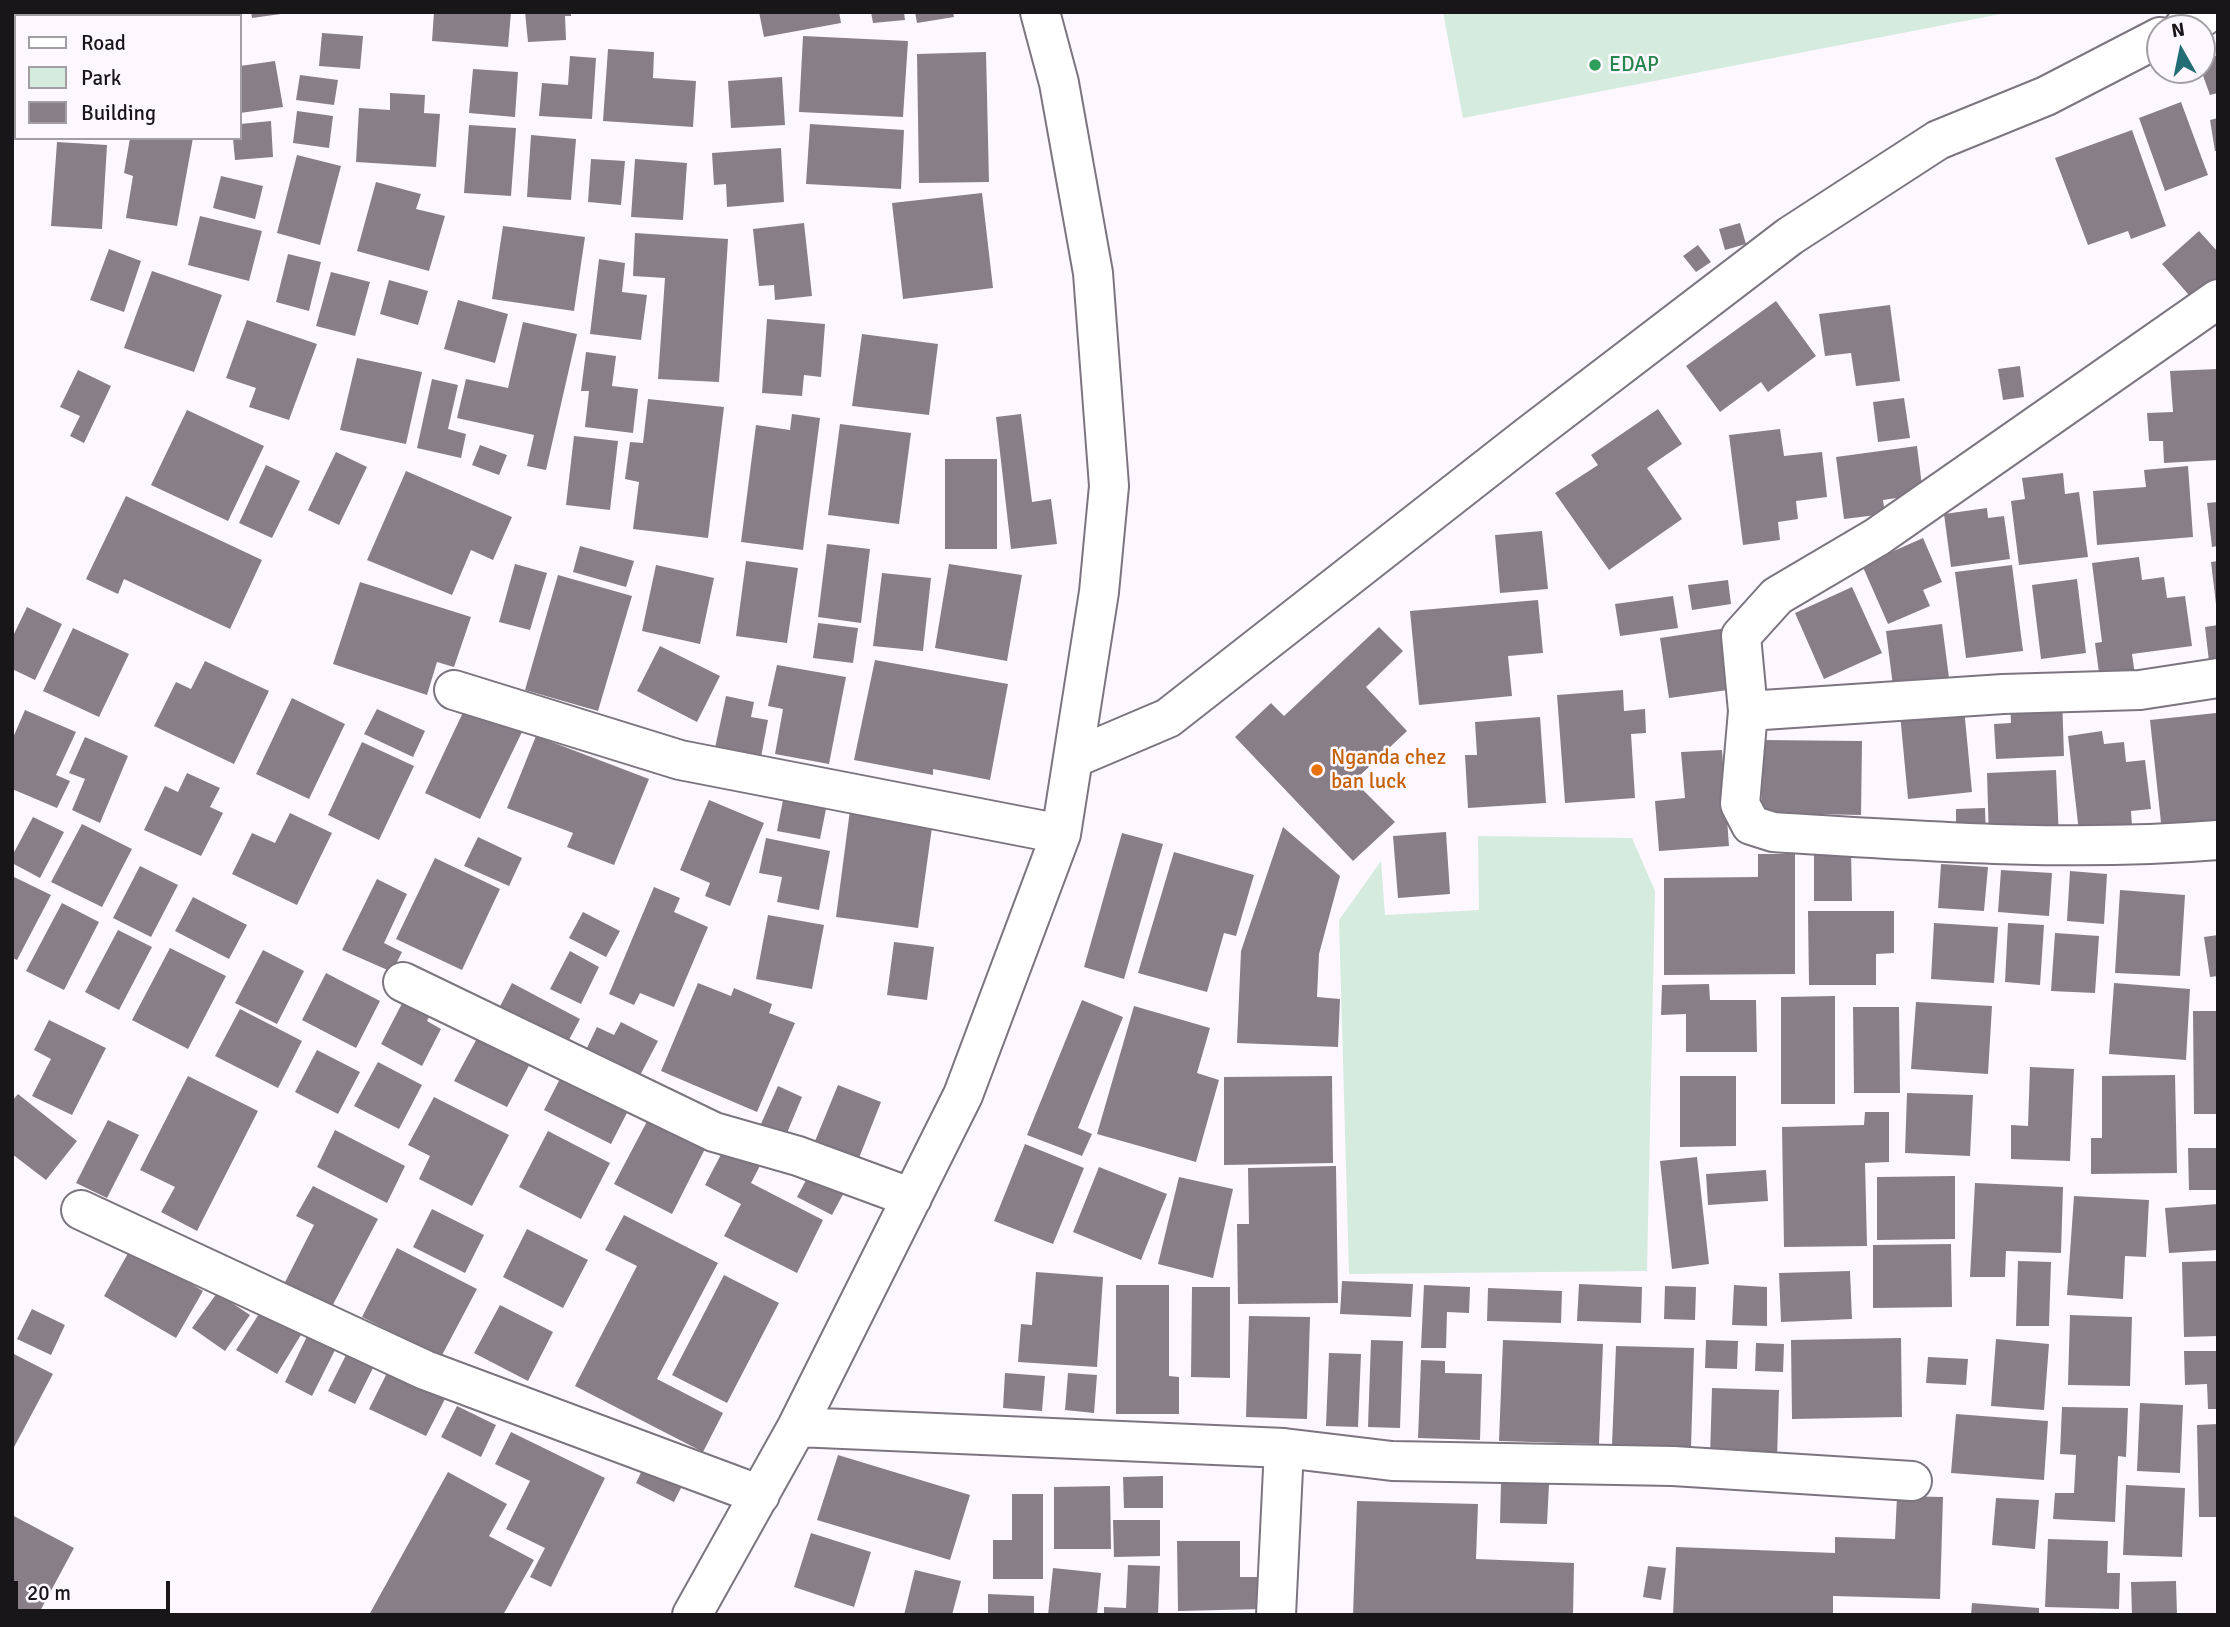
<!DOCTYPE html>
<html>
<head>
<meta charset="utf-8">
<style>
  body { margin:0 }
  #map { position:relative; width:2230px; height:1627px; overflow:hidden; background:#fdf8ff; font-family:Signika,sans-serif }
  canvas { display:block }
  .frame { position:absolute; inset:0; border:14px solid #19161a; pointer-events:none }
  .legend { position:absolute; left:14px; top:14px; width:228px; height:126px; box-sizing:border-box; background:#fdf8ff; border:2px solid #a29ea3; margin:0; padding:9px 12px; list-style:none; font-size:21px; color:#19161a }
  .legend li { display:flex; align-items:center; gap:14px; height:35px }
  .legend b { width:35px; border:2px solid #a29ea3 }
  .north { position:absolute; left:2146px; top:14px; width:70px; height:70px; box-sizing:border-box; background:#fdf8ff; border:2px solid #a29ea3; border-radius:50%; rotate:351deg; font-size:19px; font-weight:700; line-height:28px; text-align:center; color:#19161a }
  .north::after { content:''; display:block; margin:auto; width:24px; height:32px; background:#236e75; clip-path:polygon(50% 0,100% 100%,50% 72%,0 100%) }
  .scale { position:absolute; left:14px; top:1581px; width:156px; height:32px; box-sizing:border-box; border:4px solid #19161a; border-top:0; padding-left:9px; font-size:21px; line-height:24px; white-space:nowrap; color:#19161a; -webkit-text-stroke:5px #fdf8ff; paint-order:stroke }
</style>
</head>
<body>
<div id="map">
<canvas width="2230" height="1627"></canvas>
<div class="frame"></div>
<ul class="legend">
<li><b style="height:9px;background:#fff"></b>Road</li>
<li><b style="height:19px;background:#d5ebdd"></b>Park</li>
<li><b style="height:19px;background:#887e87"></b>Building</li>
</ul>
<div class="north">N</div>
<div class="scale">20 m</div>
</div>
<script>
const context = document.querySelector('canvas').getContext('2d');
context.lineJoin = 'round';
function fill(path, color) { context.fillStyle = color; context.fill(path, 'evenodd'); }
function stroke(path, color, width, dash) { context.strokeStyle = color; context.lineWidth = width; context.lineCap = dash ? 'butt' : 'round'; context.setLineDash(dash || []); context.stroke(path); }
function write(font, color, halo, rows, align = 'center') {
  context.font = font + ' Signika,sans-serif'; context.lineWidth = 5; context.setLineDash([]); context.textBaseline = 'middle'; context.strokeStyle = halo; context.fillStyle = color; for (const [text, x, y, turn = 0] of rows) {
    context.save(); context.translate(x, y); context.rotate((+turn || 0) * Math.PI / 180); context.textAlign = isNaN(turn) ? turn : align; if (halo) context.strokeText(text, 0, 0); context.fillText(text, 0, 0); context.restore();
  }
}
const green = new Path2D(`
  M1443 12H2011L1463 118Z
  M1478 836 1632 838 1655 891 1647 1271 1349 1274 1339 920 1381 861 1385 915 1479 910Z`);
const building = new Path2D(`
  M68 12H111V16H68Z
  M251 12H281V14L252 18Z
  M434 12H511L508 47 432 41Z
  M525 12H571V16H565L566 40 528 42Z
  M759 12H839L841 23 764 37Z
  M871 12H904L905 20 873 23Z
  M915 12H953L954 17 917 23Z
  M322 33 363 36 360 69 319 66Z
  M803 36 908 41 903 117 799 112Z
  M608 49 654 52 653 78 696 81 693 127 603 121Z
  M986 52 989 182 919 183 917 54Z
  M2218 55V93L2210 95 2201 70 2202 61Z
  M570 56 596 58 592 119 539 116 542 83 568 85Z
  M275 61 283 107 240 113V66Z
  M473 69 518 72 515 117 469 113Z
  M300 75 338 80 334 105 296 100Z
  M782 77 785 125 731 128 728 81Z
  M390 93 425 95 424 113 440 114 436 167 356 162 359 108 390 110Z
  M2181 102 2208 175 2165 191 2139 118Z
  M297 111 333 116 329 148 293 143Z
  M2218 118V151H2215L2210 120Z
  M271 121 273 157 235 160 233 138H240V124Z
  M810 124 904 130 901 189 806 184Z
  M469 125 516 128 511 196 464 193Z
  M2132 130 2166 226 2131 239 2128 231 2088 245 2055 158Z
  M531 135 576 139 571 200 527 197Z
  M130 138H193L177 226 126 218 133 176 124 173Z
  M57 142 107 145 102 229 51 226Z
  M781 148 784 202 727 207 726 184 714 185 712 153Z
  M297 155 341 166 320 245 277 233Z
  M591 159 625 161 621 205 588 202Z
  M635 159 687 163 683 220 631 217Z
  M221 176 263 186 255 219 213 208Z
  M376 182 421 194 416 209 445 216 429 271 357 251Z
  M982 193 993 288 903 299 892 203Z
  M200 216 262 231 249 281 188 265Z
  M804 223 812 296 775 300 774 285 759 286 753 229Z
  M1740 223 1746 244 1725 250 1719 229Z
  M503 226 585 237 574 311 492 299Z
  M2199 231 2218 252V280L2194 301 2162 264Z
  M635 233 728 239 719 382 658 379 665 278 633 276Z
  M1698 245 1711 262 1696 272 1683 256Z
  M109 249 141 261 124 312 90 300Z
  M288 254 321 262 309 311 276 302Z
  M599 259 625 263 622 292 647 295 641 340 590 334Z
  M152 271 222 295 194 372 124 348Z
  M331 272 370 282 355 336 316 326Z
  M389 280 428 291 418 325 380 314Z
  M458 300 508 314 495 363 444 349Z
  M1776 301 1816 356 1768 392 1761 382 1720 412 1686 366Z
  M1890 305 1900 381 1856 386 1851 353 1825 356 1819 314Z
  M767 319 825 324 821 377 804 375 802 396 762 393Z
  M247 320 317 344 289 420 249 407 256 388 226 378Z
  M523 322 577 334 546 470 527 466 534 435 457 418 466 379 508 388Z
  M862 334 938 344 929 415 852 406Z
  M586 352 616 356 612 386 638 389 633 433 585 427 589 391H581Z
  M357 358 422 372 406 444 340 430Z
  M2020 366 2024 397 2003 400 1998 369Z
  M2218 369V460L2164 463 2163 441H2149L2147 413 2173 412 2170 371Z
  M78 370 111 386 84 443 70 436 80 416 60 407Z
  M432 379 458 385 448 429 466 434 461 458 417 448Z
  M1904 398 1910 438 1878 442 1873 402Z
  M648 399 724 407 708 538 633 529 639 482 625 479 630 442 643 443Z
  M1658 409 1682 444 1647 468 1682 519 1609 570 1555 493 1598 465 1591 455Z
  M187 410 264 446 228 521 151 485Z
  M792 414 820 418 803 550 741 542 756 425 790 430Z
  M1021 414 1032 502 1051 499 1057 544 1011 549 996 417Z
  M840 424 911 433 899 524 828 515Z
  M1780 429 1784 456 1822 452 1827 497 1796 501 1798 519 1778 522 1780 540 1743 545 1729 435Z
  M574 436 618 441 610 510 566 505Z
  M480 445 507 455 499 475 472 465Z
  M1917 446 1923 494 1883 500 1885 514 1844 519 1836 457Z
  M336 452 367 467 339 525 308 510Z
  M945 459H997V549H945Z
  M266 465 300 481 272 538 239 523Z
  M2188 466 2193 537 2097 545 2093 491 2146 487 2144 470Z
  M406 471 512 517 493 560 471 550 452 595 367 560Z
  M2063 473 2065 494 2079 492 2088 557 2019 565 2011 501 2025 499 2022 478Z
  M126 496 262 560 230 629 124 579 118 594 86 579Z
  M2218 502V546L2212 547 2207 503Z
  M1987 508 1988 518 2004 516 2010 559 1951 567 1944 514Z
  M1542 531 1548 589 1500 593 1495 535Z
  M1923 538 1942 582 1923 590 1930 606 1888 624 1862 565Z
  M827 544 870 549 861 623 818 617Z
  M580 546 634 561 626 587 573 572Z
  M2139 557 2142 580 2164 577 2167 598 2185 596 2192 646 2132 654 2135 675 2100 680 2095 643 2102 642 2092 563Z
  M746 561 798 568 787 643 736 636Z
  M2218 561V603L2216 604 2211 562Z
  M515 564 547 573 530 630 499 622Z
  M949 564 1022 575 1007 661 935 648Z
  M656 565 714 578 700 644 642 631Z
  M2012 565 2023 651 1966 658 1955 572Z
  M882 573 931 578 923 651 873 646Z
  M558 575 632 596 598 711 525 690Z
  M2077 579 2086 653 2041 659 2032 585Z
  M1728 580 1731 604 1692 610 1688 585Z
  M360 582 471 617 454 667 437 662 427 695 333 664Z
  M1852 587 1882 653 1824 679 1795 613Z
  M1673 596 1678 628 1620 636 1615 604Z
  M1538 600 1543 653 1508 656 1512 696 1419 705 1410 611Z
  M27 607 62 624 35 680 12 669V638Z
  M818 623 858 628 853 663 813 658Z
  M1942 624 1949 678 1893 686 1886 631Z
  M2218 625V669L2210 670 2205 627Z
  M1379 627 1403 651 1366 687 1407 731 1354 781 1395 822 1353 861 1235 737 1271 703 1284 716Z
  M73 628 129 654 99 717 43 691Z
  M1727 628 1735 689 1669 698 1660 638Z
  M660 646 720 676 697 722 637 691Z
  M875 660 1008 684 990 780 933 769V775L854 760Z
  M205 661 269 691 234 764 154 726 176 682 191 689Z
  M777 665 846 677 829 764 775 754 783 709 768 706Z
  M1623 690 1624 711 1645 709 1646 733 1631 734 1635 798 1565 803 1557 695Z
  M726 696 754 702 751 717 768 720 761 757 715 748Z
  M2062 697 2064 756 1996 759 1994 724 2011 723 2010 699Z
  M292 698 345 724 309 799 256 774Z
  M466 706 522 732 480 819 425 793Z
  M1964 708 1972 792 1908 799 1900 714Z
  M377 709 425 731 413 757 364 734Z
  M25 710 76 732 56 775 70 781 57 808 12 789V740Z
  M2216 713 2218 826 2162 832 2150 720Z
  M1540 717 1546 803 1468 808 1465 755H1477L1475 722Z
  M2102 731 2104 744 2124 742 2126 762 2145 760 2151 809 2131 811 2132 826 2079 832 2068 736Z
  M536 736 649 779 614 865 567 847 573 833 507 808Z
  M85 737 128 756 100 823 72 810 85 779 69 773Z
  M1763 740 1862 741 1861 815 1761 813Z
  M362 742 414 766 379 840 328 815Z
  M1722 750 1729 846 1659 851 1655 801 1685 798 1681 752Z
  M2056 770 2059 838 1989 840 1987 773Z
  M187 773 220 788 210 807 223 813 201 856 144 830 165 786 178 792Z
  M709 800 764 823 730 906 705 896 710 883 680 870Z
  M783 800 826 809 820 839 777 831Z
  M1985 808 1986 838 1956 839V809Z
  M850 810 933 820 918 928 836 917Z
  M290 813 332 833 297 905 232 874 252 833 275 843Z
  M33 817 64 832 40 878 12 863V856Z
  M82 824 132 849 102 907 51 882Z
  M1283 827 1340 876 1319 954 1317 997 1340 999 1338 1047 1237 1043 1241 951Z
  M1446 832 1450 894 1398 898 1393 836Z
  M1122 833 1163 844 1124 979 1084 967Z
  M478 837 522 858 509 886 464 866Z
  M766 838 830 851 819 910 777 902 782 877 759 873Z
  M1851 850 1852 901H1814V851Z
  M1174 852 1254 875 1236 936 1224 933 1207 992 1138 973Z
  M1758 854H1795V974L1664 975V878L1758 877Z
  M435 858 500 889 462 970 396 939Z
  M1941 864 1988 867 1984 911 1938 908Z
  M140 866 178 885 151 937 113 918Z
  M2001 870 2052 873 2049 916 1998 912Z
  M2070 871 2107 874 2104 924 2067 921Z
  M12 876 51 895 17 960 12 958Z
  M377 879 407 894 384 943 402 952 392 972 342 950Z
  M654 887 680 898 674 912 708 927 674 1007 640 993 634 1005 609 994Z
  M2120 890 2185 895 2180 976 2115 973Z
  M193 897 247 925 229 959 175 931Z
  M62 903 99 922 64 990 26 971Z
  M1808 911H1894V953L1876 954V985H1809Z
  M583 912 620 931 606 957 569 938Z
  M768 915 824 925 812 989 756 979Z
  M1934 923 1998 927 1994 983 1931 979Z
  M2008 923 2044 925 2040 985 2005 982Z
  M118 930 152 947 119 1010 85 992Z
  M2055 933 2099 936 2095 993 2051 991Z
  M2218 935V976L2210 977 2204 937Z
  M894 942 934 947 927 1000 887 995Z
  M170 948 226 976 188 1049 132 1020Z
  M263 950 304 971 277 1024 235 1003Z
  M570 951 599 967 581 1004 550 989Z
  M326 973 380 1001 356 1048 302 1020Z
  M512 983 580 1019 562 1053 494 1018Z
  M698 983 731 996 734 988 772 1004 769 1013 795 1023 757 1112 661 1071Z
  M2114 983 2190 989 2186 1060 2109 1054Z
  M1709 984 1710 1000H1756L1757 1052H1686V1014L1661 1015 1662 985Z
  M410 988 437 1002 427 1021 441 1029 422 1066 381 1044Z
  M1835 996V1104H1781V997Z
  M1082 1000 1123 1017 1078 1128 1092 1134 1082 1156 1027 1135Z
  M1916 1002 1992 1006 1988 1074 1911 1069Z
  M1134 1006 1210 1028 1197 1073 1219 1080 1196 1162 1097 1134Z
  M1853 1007H1899L1900 1093H1854Z
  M240 1009 302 1041 278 1088 215 1056Z
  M2193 1011H2218V1114H2194Z
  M49 1020 106 1048 72 1115 32 1096 51 1059 34 1050Z
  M621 1022 658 1041 636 1083 583 1056 597 1027 614 1035Z
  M480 1033 532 1060 507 1107 454 1081Z
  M317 1050 360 1072 338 1114 295 1092Z
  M378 1062 422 1085 399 1129 354 1106Z
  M2030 1067 2074 1069 2070 1161 2011 1159V1125L2028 1126Z
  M564 1071 631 1105 611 1144 544 1110Z
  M2175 1075 2177 1173 2091 1174V1138H2102V1076Z
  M188 1076 258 1111 197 1231 161 1212 175 1187 140 1170Z
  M1332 1076 1333 1163 1224 1165V1077Z
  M1680 1076H1736V1146L1680 1147Z
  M838 1085 881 1102 857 1163 813 1146Z
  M778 1086 802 1097 782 1145 756 1135Z
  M1907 1093 1973 1095 1970 1156 1905 1153Z
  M18 1094 77 1141 46 1180 12 1154V1101Z
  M434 1097 509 1135 472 1206 419 1179 430 1156 408 1145Z
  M652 1112 709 1141 672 1214 614 1184Z
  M1865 1112H1889V1162L1865 1163 1867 1246 1784 1247 1782 1127 1864 1125Z
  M108 1120 139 1135 107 1198 76 1183Z
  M335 1130 405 1166 387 1203 317 1167Z
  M548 1131 610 1163 581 1219 519 1187Z
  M1025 1144 1084 1168 1053 1244 994 1221Z
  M726 1145 762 1162 751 1183 823 1220 797 1273 724 1236 741 1204 705 1185Z
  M2188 1148H2218V1190H2189Z
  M1697 1157 1709 1264 1672 1269 1660 1161Z
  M1336 1166 1338 1303 1238 1304 1237 1224H1249L1248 1168Z
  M813 1167 848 1185 832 1215 797 1197Z
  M1099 1167 1167 1194 1141 1260 1073 1232Z
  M1766 1170 1768 1201 1708 1205 1706 1174Z
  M1955 1176V1239L1877 1240V1177Z
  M1179 1177 1233 1189 1213 1278 1158 1264Z
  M1975 1183 2063 1187 2061 1253 2006 1251 2005 1277H1970Z
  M313 1186 378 1219 328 1314 281 1290 314 1225 296 1216Z
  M2074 1196 2149 1200 2146 1257 2125 1256 2123 1299 2067 1295Z
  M2218 1204V1250L2169 1253 2165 1208Z
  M432 1209 484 1235 465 1273 413 1247Z
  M624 1215 718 1263 657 1379 723 1413 703 1452 575 1386 637 1266 605 1250Z
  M527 1229 588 1260 563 1308 503 1277Z
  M1951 1244 1952 1307 1873 1308V1245Z
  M131 1248 203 1291 176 1338 104 1296Z
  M397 1248 477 1289 441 1357 362 1317Z
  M2018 1261 2051 1262 2049 1326H2016Z
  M2218 1261V1336L2184 1337 2182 1262Z
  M1850 1271 1852 1319 1781 1322 1779 1273Z
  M1036 1272 1103 1277 1097 1367 1018 1362 1021 1324 1032 1325Z
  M724 1275 779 1303 727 1403 672 1375Z
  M1342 1281 1413 1284 1411 1317 1340 1314Z
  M1579 1284 1642 1287 1641 1323 1577 1321Z
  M1116 1285H1169V1376L1179 1377V1414H1116Z
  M1424 1285 1470 1287 1469 1313 1447 1312 1446 1348H1421Z
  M1734 1285 1767 1287V1326L1732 1325Z
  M1665 1286 1696 1287 1695 1320 1664 1319Z
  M1192 1287H1230V1378L1191 1377Z
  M1488 1288 1562 1291 1561 1323 1487 1321Z
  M217 1293 250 1315 225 1351 192 1328Z
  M500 1305 553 1332 528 1381 474 1353Z
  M264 1306 304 1330 277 1374 236 1350Z
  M32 1309 65 1325 51 1355 17 1339Z
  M2070 1315 2132 1317 2130 1386 2068 1385Z
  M1249 1316 1310 1317 1307 1419 1246 1417Z
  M311 1328 339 1342 312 1396 285 1382Z
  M1901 1338 1902 1417 1792 1419 1791 1340Z
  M1996 1339 2049 1344 2044 1410 1991 1406Z
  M1371 1340 1403 1341 1400 1428 1368 1427Z
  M1503 1340 1603 1344 1599 1444 1499 1441Z
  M1706 1340 1738 1341 1737 1369 1705 1368Z
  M1756 1343 1784 1344 1783 1372 1755 1371Z
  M1616 1346 1694 1348 1691 1448 1612 1445Z
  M350 1347 377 1360 355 1404 328 1391Z
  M2184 1351H2218V1409H2208L2207 1384 2185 1385Z
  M12 1353 53 1374 12 1451Z
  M1329 1353 1361 1354 1358 1427 1326 1426Z
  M1928 1357 1968 1359 1966 1385 1926 1383Z
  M1421 1360 1445 1361V1373L1482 1374 1480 1440 1418 1438Z
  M388 1371 445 1399 426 1436 369 1409Z
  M1005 1373 1045 1376 1042 1411 1003 1408Z
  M1068 1373 1097 1375 1094 1413 1065 1410Z
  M1712 1388 1779 1390 1777 1460 1710 1458Z
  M2140 1403 2183 1405 2180 1473 2137 1471Z
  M457 1406 496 1425 481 1457 441 1437Z
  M2062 1407 2128 1408 2126 1457 2118 1456 2115 1522 2053 1519 2055 1493H2074L2076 1455 2060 1454Z
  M1956 1414 2048 1421 2044 1480 1951 1473Z
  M2218 1424V1517H2199L2197 1425Z
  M511 1432 605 1478 551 1587 530 1577 545 1548 506 1529 530 1481 495 1464Z
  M838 1455 970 1495 950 1560 817 1520Z
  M647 1460 686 1478 674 1502 636 1483Z
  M448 1472 507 1504 489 1536 534 1560 503 1615H369Z
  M1163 1476V1508H1124L1123 1477Z
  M1501 1482 1549 1484 1547 1524 1500 1523Z
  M2126 1485 2185 1488 2182 1557 2123 1555Z
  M1110 1486 1111 1549H1054V1487Z
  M1012 1494H1043V1579H993V1540H1012Z
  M1897 1496 1943 1497 1940 1599 1833 1596V1615H1673L1676 1547 1835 1553V1537L1895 1539Z
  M1996 1498 2039 1500 2035 1549 1992 1545Z
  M1357 1501 1478 1504 1476 1559 1574 1563 1573 1615H1353Z
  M12 1515 74 1548 38 1615H12Z
  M1113 1520H1160V1556L1114 1557Z
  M811 1533 871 1552 854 1607 794 1587Z
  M2048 1539 2108 1541 2107 1573H2120L2119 1609 2045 1607Z
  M1177 1541H1240V1577H1263V1609L1178 1611Z
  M1128 1565 1160 1566 1158 1615H1104V1607L1126 1608Z
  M1648 1566 1666 1568 1661 1600 1643 1597Z
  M1053 1568 1101 1573 1097 1615H1048Z
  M915 1570 961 1581 952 1615H904Z
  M2176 1581 2177 1615H2132L2131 1582Z
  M988 1594 1034 1596V1615H988Z
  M1972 1603 2039 1608V1615H1971Z`);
const minor = new Path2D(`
  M2183 28 2193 24 2209 12
  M2218 299 1877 537 1777 596 1741 636 1748 711 1740 804 1751 825 1773 832C1921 841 2069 852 2218 840
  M454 690 680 760 1061 834
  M1748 711 2003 694 2140 690 2218 678
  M1074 758 1168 718 1527 437 1790 236 1938 140 2046 96 2160 37
  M403 982 714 1132 798 1156 912 1198
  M81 1210 425 1370 760 1495
  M797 1427 1284 1448 1392 1461 1673 1466 1912 1481
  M692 1615 797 1427 963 1095 1061 834 1099 592 1109 486 1093 273 1059 83 1040 12
  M1276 1615 1284 1448`);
const markers = [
  [1595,65,7,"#2e9e5b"],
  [1317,770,7,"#e8710a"]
];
const leisureNames = [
  ["EDAP",1609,65]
];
const foodNames = [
  ["Nganda chez",1331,758],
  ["ban luck",1331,782]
];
fill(green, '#d5ebdd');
fill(building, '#887e87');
stroke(minor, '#7c757f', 42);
stroke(minor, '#fff', 38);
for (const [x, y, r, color] of markers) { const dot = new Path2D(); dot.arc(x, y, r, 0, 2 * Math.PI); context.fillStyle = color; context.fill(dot); stroke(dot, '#fdf8ff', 2.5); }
write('21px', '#27864d', '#fdf8ff', leisureNames, 'left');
write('21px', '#c56008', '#fdf8ff', foodNames, 'left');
</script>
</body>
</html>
